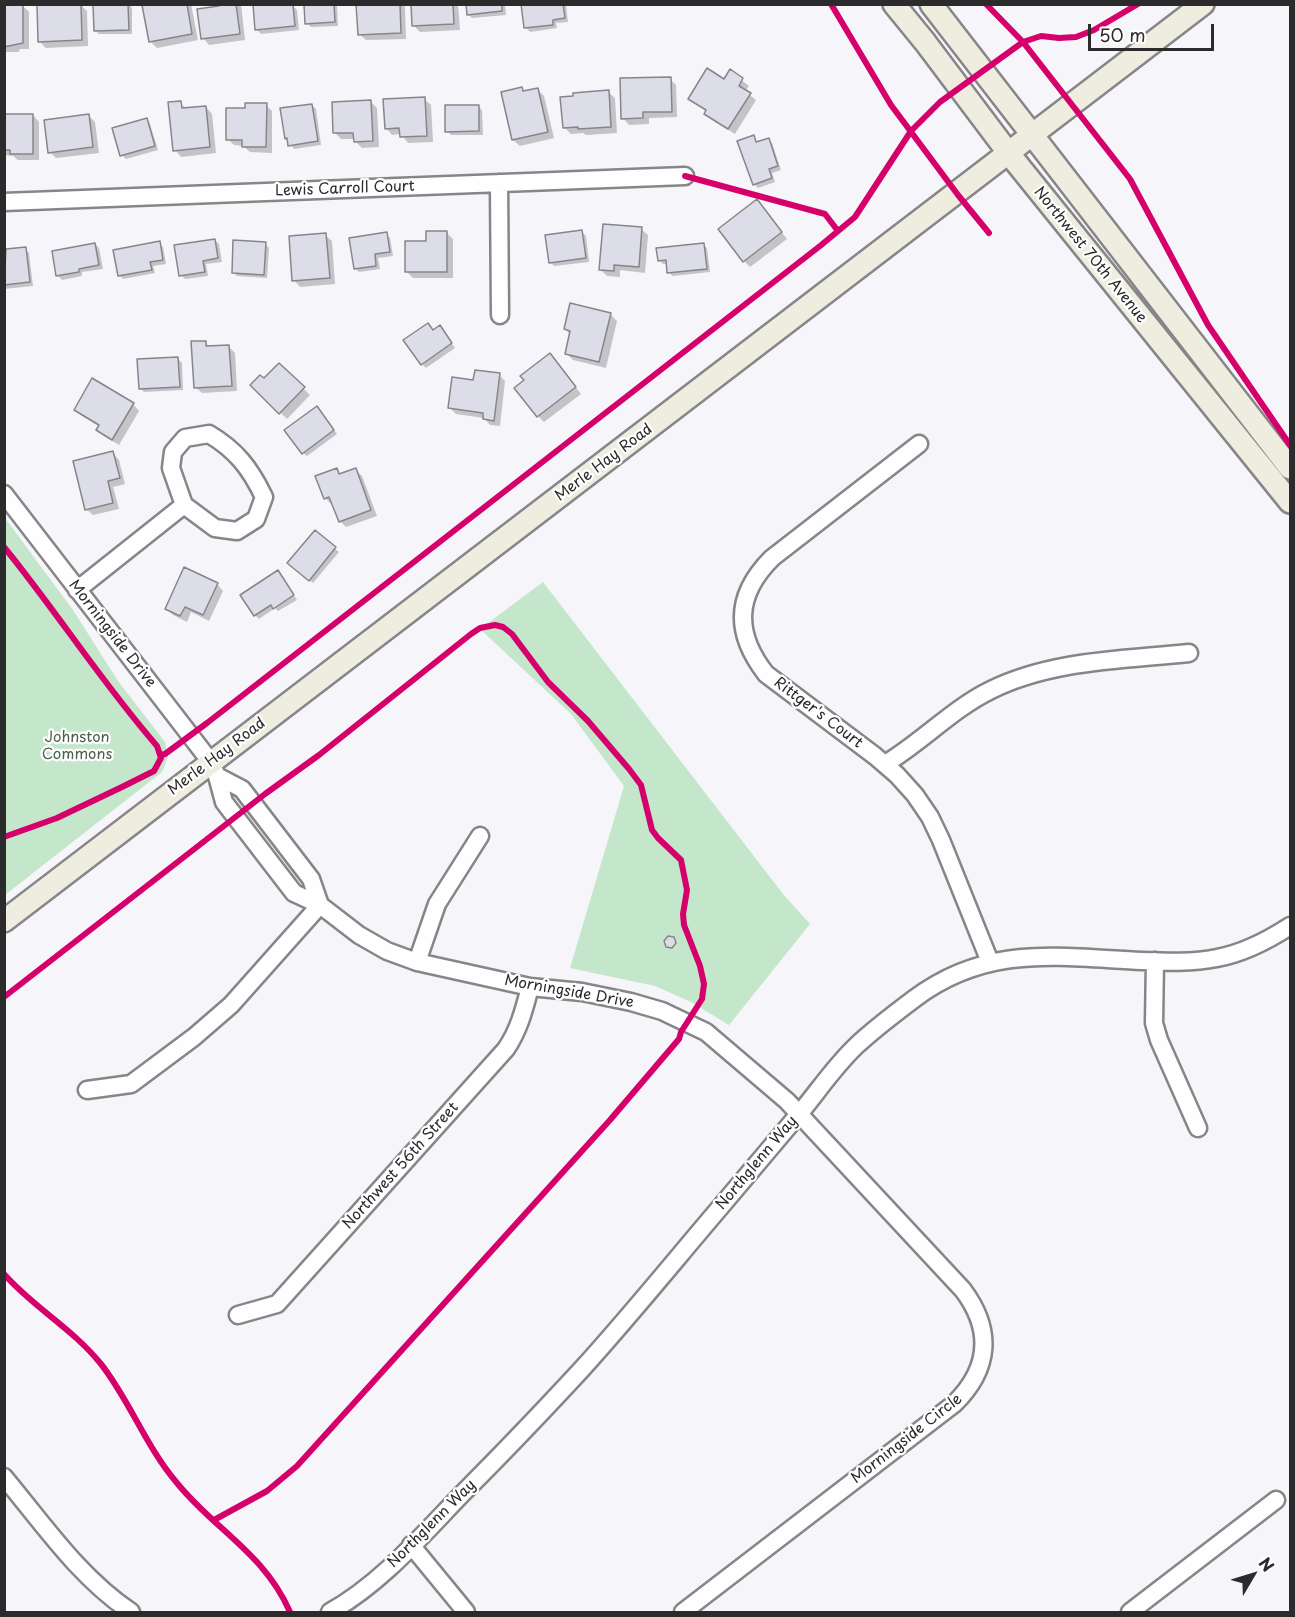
<!DOCTYPE html>
<html>
<head>
<meta charset="utf-8">
<style>
  body { margin:0 }
  #map { position:relative; width:1295px; height:1617px; overflow:hidden; background:#f5f5fa; font-family:"Playpen Sans",sans-serif }
  canvas { display:block }
  .frame { position:absolute; inset:0; border:6px solid #2b2b2b; pointer-events:none }
  .north { position:absolute; left:1223px; top:1545px; width:60px; height:60px; -webkit-text-stroke:4px #fff; paint-order:stroke; rotate:52deg; font-size:16px; font-weight:700; line-height:24px; text-align:center; color:#2b2b2b }
  .north::after { content:''; display:block; margin:auto; width:21px; height:27px; background:#2b2b2b; clip-path:polygon(50% 0,100% 100%,50% 72%,0 100%) }
  .scale { position:absolute; left:1088px; top:24px; width:126px; height:27px; box-sizing:border-box; border:3px solid #2b2b2b; border-top:0; padding-left:8px; font-size:18px; line-height:21px; white-space:nowrap; color:#2b2b2b; -webkit-text-stroke:4px #fff; paint-order:stroke }
</style>
</head>
<body>
<div id="map">
<canvas width="1295" height="1617"></canvas>
<div class="frame"></div>
<div class="north">N</div>
<div class="scale">50 m</div>
</div>
<script>
const context = document.querySelector('canvas').getContext('2d');
context.lineJoin = 'round';
function fill(path, color) { context.fillStyle = color; context.fill(path, 'evenodd'); }
function stroke(path, color, width, dash) { context.strokeStyle = color; context.lineWidth = width; context.lineCap = dash ? 'butt' : 'round'; context.setLineDash(dash || []); context.stroke(path); }
function write(font, color, halo, rows, align = 'center') {
  context.font = font + ' "Playpen Sans",sans-serif'; context.lineWidth = 4.5; context.setLineDash([]); context.textBaseline = 'middle'; context.strokeStyle = halo; context.fillStyle = color; for (const [text, x, y, turn = 0] of rows) {
    context.save(); context.translate(x, y); context.rotate((+turn || 0) * Math.PI / 180); context.textAlign = isNaN(turn) ? turn : align; if (halo) context.strokeText(text, 0, 0); context.fillText(text, 0, 0); context.restore();
  }
}
const green = new Path2D(`
  M5 518 73 610 118 681 165 742 168 757 162 772 5 895Z
  M543 582 783 894 810 924 729 1025 691 1002 655 986 570 968 624 786 571 714 480 629Z`);
const shadow = new Path2D(`
  M80 4 87 11 88 46 46 48 39 41Z
  M95 4H129L132 8V34H99L95 30Z
  M151 4H191L198 40 157 48 150 41 144 6Z
  M220 4H241L245 40 209 45 203 38Z
  M254 4 293 6 297 10 299 30 261 34 257 30Z
  M305 4H337L338 26 311 27 307 23Z
  M358 4H402L405 7 406 39 366 40 359 34Z
  M413 4H458L460 30 420 32 414 26Z
  M467 4H505L506 15 472 18 468 14Z
  M522 4H566L568 22 556 23 557 28 530 32 526 28Z
  M22 5 29 12V49H20L19 52H4V6Z
  M730 71 749 86 745 91 756 100 735 134 712 120 706 113 707 112 690 98 724 81Z
  M670 79 676 85 677 117 649 118V124L629 125 623 118Z
  M522 89 525 92 538 90 544 96 554 138 520 146 513 140Z
  M608 92 615 98 617 133 586 135 583 133 571 134 564 127Z
  M424 99 431 105 433 142 408 143 401 134 392 135 386 128Z
  M371 102 377 108 379 147 362 148 355 141V139H341L335 133Z
  M180 103 187 109 206 107 212 114 216 153 181 157 175 150Z
  M266 105 272 111V153L250 152 243 146 234 145 228 139 247 110Z
  M312 105 316 109 321 145 294 149 286 138Z
  M478 106 482 110 483 135H451L447 131Z
  M4 115H33L39 122V160H18L13 156 4 155Z
  M88 115 95 122 99 153 56 158 50 152Z
  M146 120 150 124 158 150 126 159 122 155Z
  M754 137 758 143 768 139 772 143 781 170 772 173 775 182 758 188 754 184Z
  M763 208 787 239 750 267 744 261Z
  M641 229 648 235 645 273 620 270V277L607 276 600 269Z
  M446 232 453 239V278H413L406 271Z
  M582 232 586 236 589 262 554 266 550 262Z
  M386 234 390 238 393 256 378 258 380 269 359 272 355 268Z
  M325 235 332 241 335 284 300 287 294 280Z
  M215 240 219 244 222 262 206 264 208 276 185 279 181 275Z
  M159 243 163 247 166 264 153 266 155 273 123 279 119 275Z
  M95 244 99 248 103 269 82 272V276L62 280 58 276Z
  M265 244 269 248 267 278 237 276 233 272Z
  M703 244 707 248 710 272 673 276 668 272V264H663L659 260Z
  M25 249 29 253 33 286 4 289V259Z
  M610 314 617 321 606 368 573 360 566 353 570 334 565 329Z
  M434 331H443L455 348 426 368 422 364Z
  M205 342 211 348 229 347 235 353 237 391 202 393 195 387Z
  M178 359 182 363 183 390 144 392 140 388Z
  M556 362 581 394 544 422 538 416Z
  M279 365 310 395 287 419 252 385 264 380Z
  M499 375 505 381 500 426 490 425 484 418 456 414 449 407 475 382Z
  M133 404 139 411 119 445 104 436 98 430 100 427 82 416 75 410Z
  M320 411 337 434 307 456 303 453Z
  M113 453 119 460 125 484 113 487 119 509 93 515 86 509Z
  M336 470 341 475 356 470 362 476 377 516 346 527 340 521 333 503 331 504 325 498Z
  M315 532 339 552 313 583 293 567Z
  M281 576 297 600 278 611 275 608 259 619 255 615Z
  M217 584 223 591 209 621 191 612 187 622 173 615 167 609Z`);
const building = new Path2D(`
  M4 4H23V43L4 47Z
  M37 4H81L82 40 38 42Z
  M93 4H128L129 30 94 31Z
  M187 4 192 34 149 42 142 5Z
  M219 4H236L240 34 201 39 197 9 219 6Z
  M253 4 293 5 295 26 255 30Z
  M304 4H334L335 22 305 24Z
  M356 4H400L401 33 358 35Z
  M411 4H453L454 24 412 26Z
  M466 4H502V11L467 15Z
  M521 4H563L565 18 553 20V25L524 28Z
  M707 68 724 79 730 69 743 78 739 86 751 93 728 129 704 114 706 110 688 99Z
  M671 77 672 112H643V118L621 119 620 78Z
  M522 87 523 91 538 88 548 132 512 140 501 92Z
  M609 90 611 127 578 129V127L563 128 560 97 573 96V93Z
  M425 97 427 136 400 137 399 128 385 129 383 99Z
  M371 100 373 141 354 142 353 133H333L332 102Z
  M181 101 182 108 206 106 210 147 173 151 168 102Z
  M245 103H267L266 147H242V140H226V108H245Z
  M312 104 318 141 288 146 287 138 285 139 280 108Z
  M445 105H479V131L445 132Z
  M4 114H33V154H10V150H4Z
  M89 114 93 147 48 153 44 120Z
  M147 118 155 146 120 156 112 128Z
  M754 135 756 142 769 138 778 166 769 169 772 178 753 185 737 141Z
  M757 199 782 232 743 262 718 229Z
  M603 224 642 227 639 267 614 265V271L599 270Z
  M582 230 586 258 549 263 545 235Z
  M426 231H447V272H405V241H426Z
  M387 232 390 252 375 254 376 266 354 269 349 238Z
  M326 233 330 278 292 281 289 236Z
  M215 239 218 258 203 261 205 272 179 276 174 245Z
  M233 240 266 242 264 275 232 273Z
  M160 241 163 260 150 262 152 270 118 276 113 250Z
  M95 243 99 265 79 269V272L56 276 52 251Z
  M704 243 707 269 667 273 666 260 658 261 656 248Z
  M26 247 30 282 4 285 6 249Z
  M570 303 611 313 599 362 565 354 570 331 564 329Z
  M428 323 433 330 440 325 452 343 421 365 403 340Z
  M191 341H206V346L229 345 232 386 194 388Z
  M550 353 576 387 537 417 514 388 524 380 520 376Z
  M178 357 180 387 139 389 137 359Z
  M279 363 305 387 279 414 250 385 260 375 264 378Z
  M475 370 500 373 494 421 483 419V413L448 408 452 377 473 380Z
  M92 378 134 403 112 440 96 430 99 425 74 410Z
  M317 406 334 430 302 454 284 430Z
  M113 451 120 478 108 481 113 503 85 510 73 461Z
  M337 468 339 474 356 468 371 510 339 522 329 497 324 499 315 476Z
  M315 530 336 547 309 581 287 563Z
  M184 567 218 583 203 615 185 607 180 616 165 609Z
  M278 570 294 595 273 609 271 605 254 616 240 595Z
  M668 936 674 937 676 943 672 948 666 947 664 941Z`);
const minor = new Path2D(`
  M499 183 500 315
  M4 202 685 176
  M919 444 772 558C735 595 734 633 766 674L875 756 897 775 915 795 930 817 941 840 990 962
  M4 494 210 761 217 776 224 802 294 893 320 905 311 879 242 789 217 776
  M77 590 184 505 215 528 237 531 256 519 264 497C250 468 236 450 209 434L185 438 173 452 171 468 184 505
  M885 764C922 742 952 709 991 690 1052 660 1123 660 1189 653
  M1155 961 1154 1023 1159 1040 1198 1128
  M417 962 437 904 480 836
  M87 1090 131 1084 194 1037 231 1005 320 905 359 935 387 951 417 962 530 987 582 992 631 1002 662 1011 706 1032 787 1101 963 1290C993 1330 990 1369 954 1404L683 1612
  M238 1315 277 1304 506 1049C519 1030 524 1010 530 987
  M4 1477C44 1525 79 1577 131 1612
  M411 1545 466 1612
  M330 1612C382 1583 423 1534 464 1492 504 1452 543 1411 581 1370 630 1316 676 1259 723 1204 750 1172 777 1140 804 1108 821 1087 836 1065 856 1046 874 1029 894 1014 914 999 987 944 1057 957 1142 961 1167 962 1192 963 1217 958 1244 953 1267 941 1290 926
  M1130 1612 1276 1500`);
const major = new Path2D(`
  M894 4 925 42 1010 155 1290 502
  M931 4 1290 468
  M4 921C402 613 805 312 1203 4`);
const cycleway = new Path2D(`
  M831 4 891 105 958 195 989 233
  M986 4 1023 42 1130 179 1208 325 1290 445
  M685 176 825 214 838 231
  M4 547C57 612 102 683 157 746L161 758 154 771 122 787 57 818 4 837
  M160 755 165 754 207 723 820 246 855 217 911 131 940 102 1023 42 1041 36 1059 38 1076 37 1094 30 1138 4
  M4 997 265 794 319 755 471 634 480 628 495 625 503 627 512 634 548 682 588 721 629 769 641 785 652 830 658 838 681 860 687 890 683 914 684 925 700 966 704 984 702 999 681 1032 679 1039 610 1120 297 1466 267 1491 214 1520
  M4 1274C34 1308 72 1328 101 1364 130 1401 146 1447 177 1483 215 1530 264 1553 290 1612`);
const streetNames = [
  ["Lewis Carroll Court",345,189,-2],
  ["Northwest 70th Avenue",1090,255,51],
  ["Merle Hay Road",604,463,-37],
  ["Morningside Drive",112,634,52],
  ["Rittger's Court",818,713,37],
  ["Merle Hay Road",217,757,-37],
  ["Morningside Drive",569,992,10],
  ["Northglenn Way",757,1163,-50],
  ["Northwest 56th Street",401,1166,-48],
  ["Morningside Circle",907,1439,-38],
  ["Northglenn Way",432,1524,-45]
];
const parkNames = [
  ["Johnston",77,738],
  ["Commons",77,755]
];
fill(green, '#c4e7cb');
fill(shadow, '#0003');
fill(building, '#dcdde9');
stroke(building, '#868688', 1.5);
stroke(minor, '#868688', 21);
stroke(major, '#868688', 26);
stroke(minor, '#fefefe', 16);
stroke(major, '#efece0', 21);
stroke(cycleway, '#d6006c', 6);
write('15px', '#2b2b2b', '#fff', streetNames);
write('15px', '#4d604f', '#fff', parkNames);
</script>
</body>
</html>
